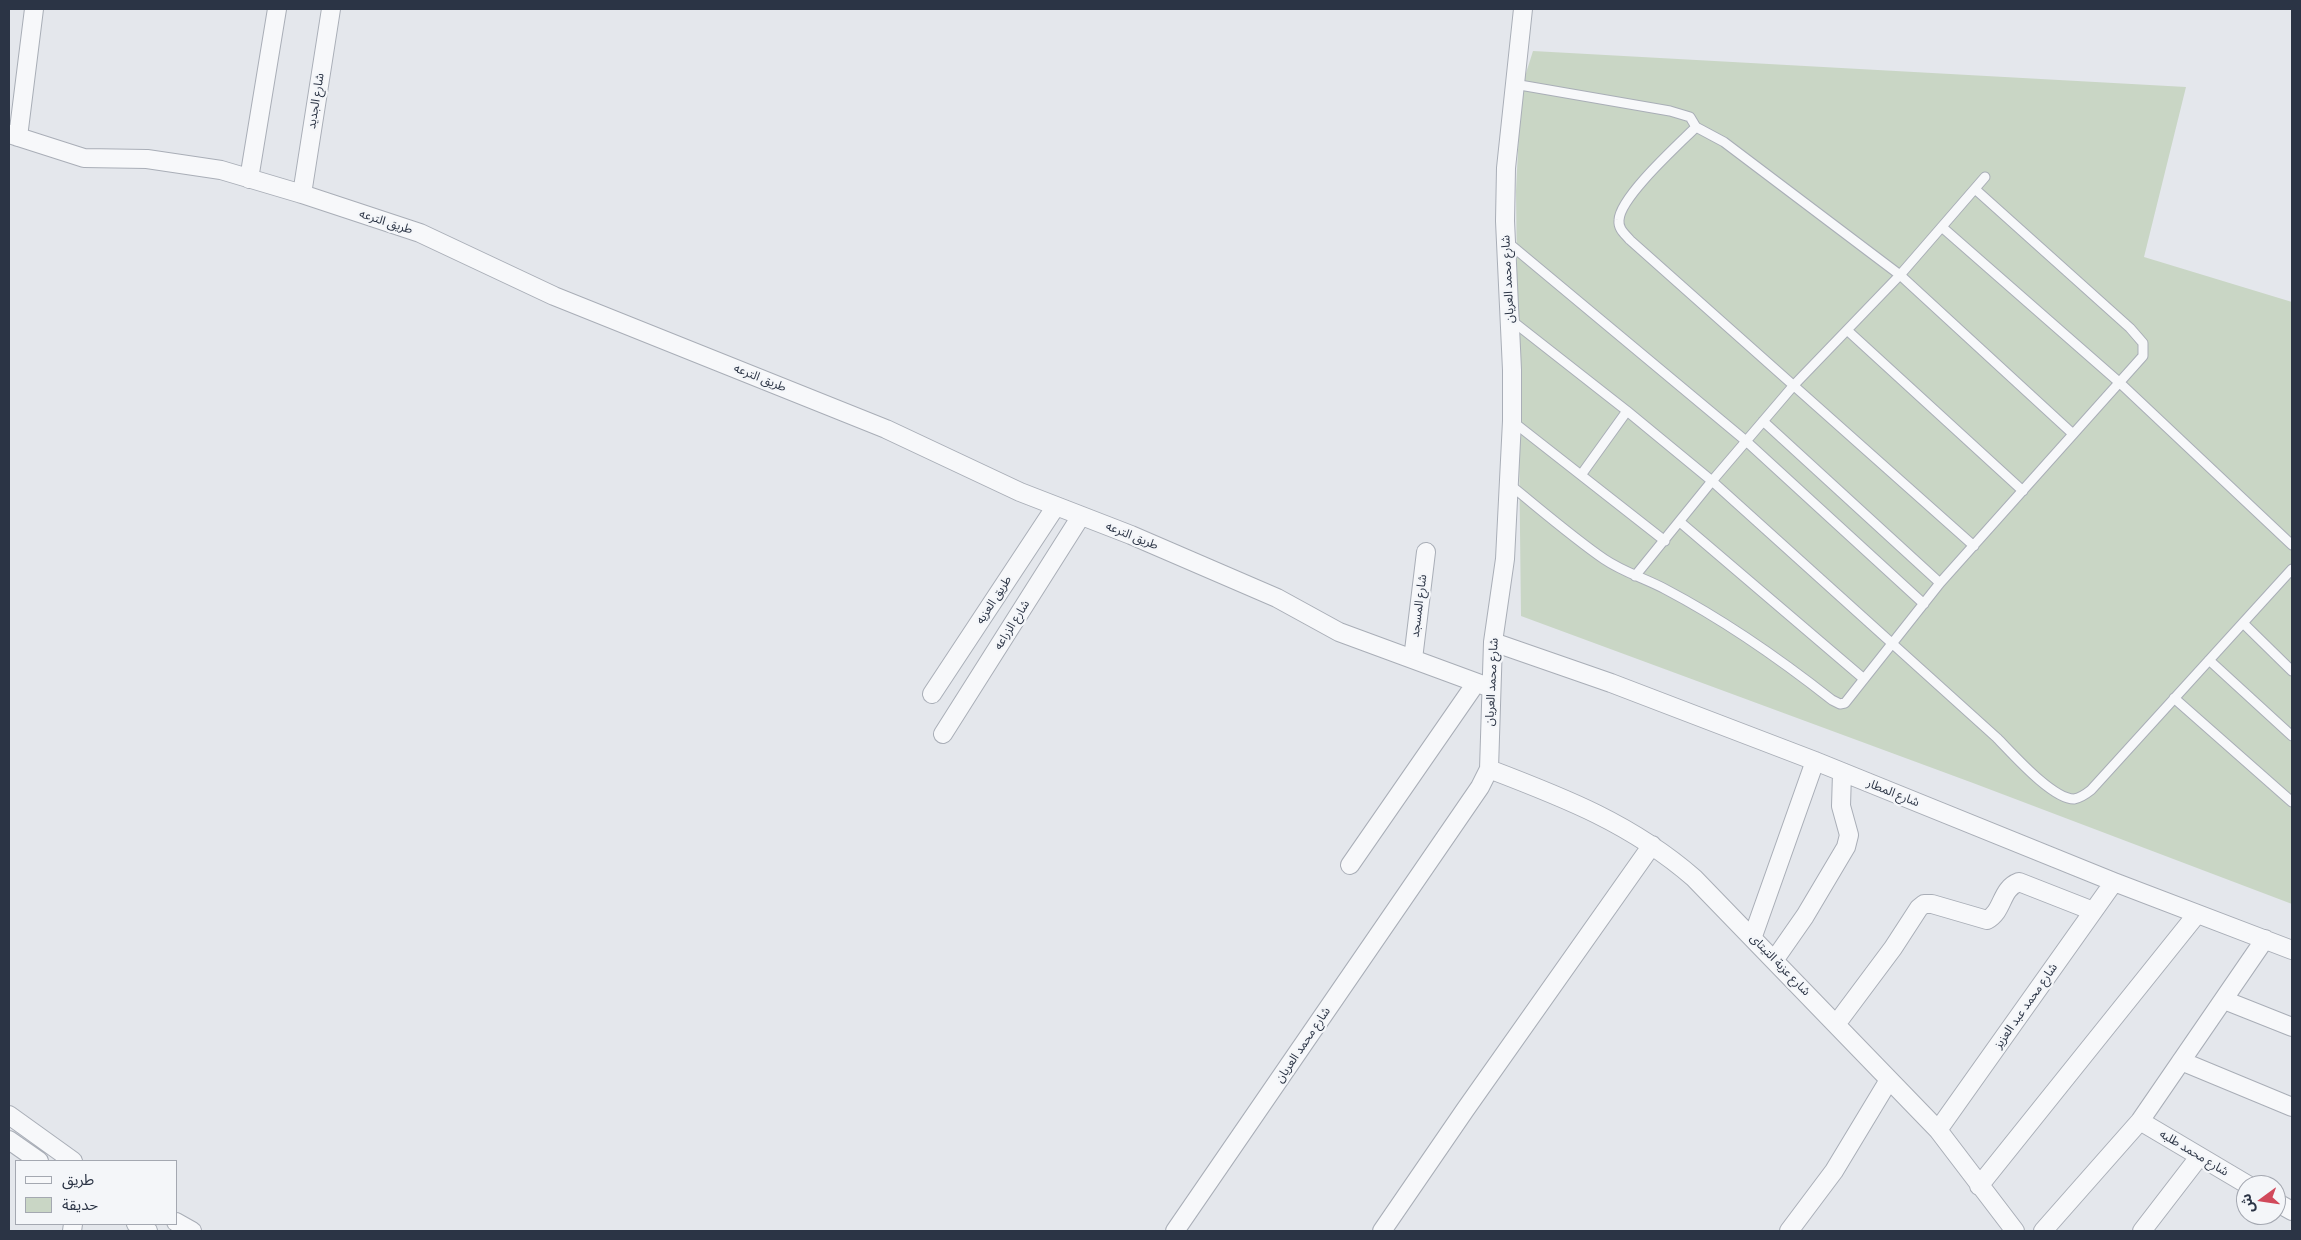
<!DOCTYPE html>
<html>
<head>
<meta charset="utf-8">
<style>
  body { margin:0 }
  #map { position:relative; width:2301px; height:1240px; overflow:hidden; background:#e4e7ec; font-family:"IBM Plex Sans","Noto Sans Arabic",sans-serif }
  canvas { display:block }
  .frame { position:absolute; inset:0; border:10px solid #2b3445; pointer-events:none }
  .legend { position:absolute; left:15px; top:1160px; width:162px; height:65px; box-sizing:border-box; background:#f4f6f9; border:1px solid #a4a8b1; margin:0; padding:6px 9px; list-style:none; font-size:15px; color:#2b3445 }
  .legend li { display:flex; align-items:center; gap:10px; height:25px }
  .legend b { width:25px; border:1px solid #a4a8b1 }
  .north { position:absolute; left:2236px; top:1175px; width:50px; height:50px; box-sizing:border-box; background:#f4f6f9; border:1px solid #a4a8b1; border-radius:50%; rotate:256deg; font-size:14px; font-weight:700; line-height:20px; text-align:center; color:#2b3445 }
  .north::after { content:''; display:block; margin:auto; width:18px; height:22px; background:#d1495b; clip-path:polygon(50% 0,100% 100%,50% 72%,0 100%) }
</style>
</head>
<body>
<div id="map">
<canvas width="2301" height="1240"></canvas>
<div class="frame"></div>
<ul class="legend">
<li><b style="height:6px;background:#f7f8fa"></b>طريق</li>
<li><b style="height:14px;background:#c9d6c5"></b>حديقة</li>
</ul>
<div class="north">ش</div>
</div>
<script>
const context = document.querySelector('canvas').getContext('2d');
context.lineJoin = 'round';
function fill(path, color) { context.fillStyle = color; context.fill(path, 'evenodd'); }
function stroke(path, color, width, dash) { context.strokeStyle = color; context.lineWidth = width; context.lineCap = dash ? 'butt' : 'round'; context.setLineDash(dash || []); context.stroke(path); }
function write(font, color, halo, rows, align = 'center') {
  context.font = font + ' "IBM Plex Sans","Noto Sans Arabic",sans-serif'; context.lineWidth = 4.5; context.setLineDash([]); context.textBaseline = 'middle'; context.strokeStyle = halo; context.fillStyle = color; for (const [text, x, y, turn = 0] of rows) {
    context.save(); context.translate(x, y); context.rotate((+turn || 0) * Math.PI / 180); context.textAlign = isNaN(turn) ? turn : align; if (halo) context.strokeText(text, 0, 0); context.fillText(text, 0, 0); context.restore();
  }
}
const green = new Path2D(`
  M1533 51 2186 87 2144 257 2292 302V904L1973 783 1521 616 1516 191 1521 89Z`);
const service = new Path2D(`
  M1514 84 1670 111 1690 117 1696 127 1724 142 1900 275 2073 434
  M1696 127C1679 144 1620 197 1619 220 1618 229 1625 234 1630 240L1974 546
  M1943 228 2120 383 2292 545
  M1506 241 1746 441 1924 604
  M1511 320 1627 411 1712 481 1997 738C2012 753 2052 799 2074 799 2080 798 2086 794 2091 790L2292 569
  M1847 330 2023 491
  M1512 421 1665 541
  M1763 421 1940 583
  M1581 475 1627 411
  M1509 484C1540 509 1571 536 1604 559 1623 572 1644 578 1665 589 1724 620 1780 659 1832 700L1840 704 1845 703 1940 583 2143 356V343L2130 328 1975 189
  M1680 522 1864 679
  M1635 576 1712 481 1794 385 1900 275 1985 177
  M2243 623 2292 671
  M2209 660 2292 736
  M2174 698 2292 802`);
const minor = new Path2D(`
  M9 134 84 158 147 159 221 170 302 194 420 233 554 296 886 429 1020 492 1131 535 1277 598 1339 632 1491 688
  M18 137 34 9
  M249 179 277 9
  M302 194 331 9
  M1493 642 1611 683 1815 761 2114 882 2292 950
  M1413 659 1426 552
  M932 694 1056 506
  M943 734 1081 516
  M1489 769C1565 798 1632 824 1694 878L1938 1130 2015 1231
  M1350 865 1476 683
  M1753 936 1815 761
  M1775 959 1805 916 1846 847 1849 835 1841 806 1842 773
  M2224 1000 2292 1027
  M1837 1023 1893 948 1919 908 1924 904H1932L1987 920C2004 911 2000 889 2019 882L2093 911
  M2181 1061 2292 1107
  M9 1115 73 1161
  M2140 1121 2248 1185
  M1938 1130 2114 882
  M9 1140 39 1161
  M1979 1186 2197 914
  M2276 1202 2292 1211
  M176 1222 192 1231
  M136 1224 148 1231
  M72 1231 73 1224
  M1175 1231 1480 787 1489 769 1493 642 1505 559 1512 421V370L1505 221 1506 168 1523 9
  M1382 1231 1465 1110 1652 845
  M1789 1231 1834 1171 1889 1080
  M2043 1231 2140 1121 2265 939
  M2142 1231 2199 1157`);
const streetNames = [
  ["شارع الجديد",316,101,-81],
  ["طريق الترعه",386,222,18],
  ["شارع محمد العريان",1508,279,-93],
  ["طريق الترعه",760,378,22],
  ["طريق الترعه",1132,536,22],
  ["طريق العزيه",994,600,-57],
  ["شارع المسجد",1419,606,-83],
  ["شارع الزراعه",1012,625,-58],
  ["شارع محمد العريان",1492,682,-87],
  ["شارع المطار",1893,793,22],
  ["شارع عزبة التيتاى",1780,965,46],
  ["شارع محمد عبد العزيز",2026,1006,-55],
  ["شارع محمد العريان",1303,1045,-56],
  ["شارع محمد طلبه",2194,1153,31]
];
fill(green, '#c9d6c5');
stroke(service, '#a9aeb7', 11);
stroke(minor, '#a9aeb7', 20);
stroke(service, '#f7f8fa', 9);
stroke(minor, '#f7f8fa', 18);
write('12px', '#2b3445', '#f4f6f9', streetNames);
</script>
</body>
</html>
